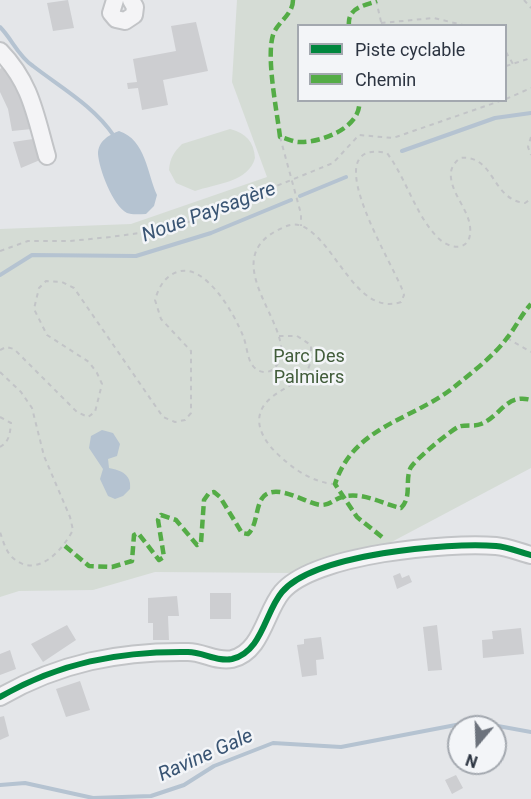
<!DOCTYPE html>
<html>
<head>
<meta charset="utf-8">
<style>
  body { margin:0 }
  #map { position:relative; width:531px; height:799px; overflow:hidden; background:#e4e6e9; font-family:Roboto,sans-serif }
  canvas { display:block }
  .legend { position:absolute; left:297px; top:24px; width:210px; height:78px; box-sizing:border-box; background:#f3f5f8; border:2px solid #a3a8af; margin:0; padding:8px 10px; list-style:none; font-size:18px; color:#2c3441 }
  .legend li { display:flex; align-items:center; gap:12px; height:30px }
  .legend b { width:30px; border:2px solid #a3a8af }
  .north { position:absolute; left:447px; top:715px; width:60px; height:60px; box-sizing:border-box; background:#f3f5f8; border:2px solid #a3a8af; border-radius:50%; rotate:199deg; font-size:16px; font-weight:700; line-height:24px; text-align:center; color:#2c3441 }
  .north::after { content:''; display:block; margin:auto; width:21px; height:27px; background:#6c727c; clip-path:polygon(50% 0,100% 100%,50% 72%,0 100%) }
</style>
</head>
<body>
<div id="map">
<canvas width="531" height="799"></canvas>
<ul class="legend">
<li><b style="height:8px;background:#00873e"></b>Piste cyclable</li>
<li><b style="height:8px;background:#54ac46"></b>Chemin</li>
</ul>
<div class="north">N</div>
</div>
<script>
const context = document.querySelector('canvas').getContext('2d');
context.lineJoin = 'round';
function fill(path, color) { context.fillStyle = color; context.fill(path, 'evenodd'); }
function stroke(path, color, width, dash) { context.strokeStyle = color; context.lineWidth = width; context.lineCap = dash ? 'butt' : 'round'; context.setLineDash(dash || []); context.stroke(path); }
function write(font, color, halo, rows, align = 'center') {
  context.font = font + ' Roboto,sans-serif'; context.lineWidth = 5; context.setLineDash([]); context.textBaseline = 'middle'; context.strokeStyle = halo; context.fillStyle = color; for (const [text, x, y, turn = 0] of rows) {
    context.save(); context.translate(x, y); context.rotate((+turn || 0) * Math.PI / 180); context.textAlign = isNaN(turn) ? turn : align; if (halo) context.strokeText(text, 0, 0); context.fillText(text, 0, 0); context.restore();
  }
}
const green = new Path2D(`
  M237 0H531V468L384 546 293 573 155 572 93 590 19 591 0 597V229L131 224 267 177 232 82ZM298 26H506V100H298Z
  M230 129C246 133 254 142 255 158 249 182 215 184 195 191L176 183 169 170C170 158 174 152 182 144Z`);
const water = new Path2D(`
  M119 131C146 140 147 173 157 195L154 206 146 214C140 214 132 215 127 213 113 206 99 169 98 154 98 141 109 135 119 131Z
  M102 430 113 433 120 444 117 456 108 459 109 468C121 470 132 475 130 489L123 496 115 499 108 496 100 479 103 469 89 448 91 436Z`);
const stream = new Path2D(`
  M0 27C12 39 18 56 33 66 60 87 94 106 114 136
  M402 151 495 118 531 113
  M300 196 346 177
  M0 275 32 255 136 256 211 233 291 200
  M0 785 25 783 93 798 151 796 184 785 214 766 273 743 341 747 461 724H487L531 732`);
const building = new Path2D(`
  M68 0 74 28 53 31 47 3Z
  M196 22 208 71 163 80 168 105 142 110 138 88 128 89 127 83 137 82 133 59 176 51 171 26Z
  M5 65 27 103 32 129 12 131 8 109 0 92V69Z
  M33 139 40 160 21 168 13 142Z
  M400 573 402 578 409 575 412 582 397 589 393 576Z
  M210 593H231V619H210Z
  M177 596 179 616H168L169 640H153V623H148V598Z
  M67 625 76 640 43 662 31 644Z
  M437 625 442 670 428 671 423 627Z
  M521 628 524 654 483 658 482 640 493 639 492 631Z
  M321 637 324 659 316 660 317 675 302 677 297 645 304 644V639Z
  M10 650 16 669 0 675V654Z
  M80 681 90 710 66 717 56 689Z
  M4 716 9 736 0 740V717Z
  M456 775 463 788 452 794 445 780Z`);
const path = new Path2D(`
  M376 0 382 26
  M524 0 531 8
  M381 23 434 18 467 26
  M506 52 513 64
  M506 66 531 58
  M506 99 531 88
  M280 137 301 214V226
  M531 137 528 147 531 155
  M0 251 28 241H70L110 237 155 231 188 222 333 163 359 135 393 138 503 100
  M279 336H297L311 345C311 356 312 364 306 372 297 384 283 388 272 397 247 417 263 442 282 458 297 472 316 483 335 484
  M507 338 531 352
  M0 350 6 347 14 349 77 412 88 417 95 412 102 384 97 373 89 362 47 335 34 309 39 288 46 281 62 282 74 288 163 417 175 422 185 420 191 413V351L161 319 155 300C159 286 166 274 181 271 207 266 235 315 243 336 247 345 247 359 253 366 259 374 271 374 276 366 303 333 214 265 276 231 284 227 292 222 302 226 336 241 356 317 401 302L404 295C400 274 310 137 387 153 407 180 414 212 437 237 451 251 473 252 470 226 468 210 453 195 451 178 450 169 453 164 460 158 495 154 491 200 525 203L531 199
  M0 372 21 392 32 408 44 456 70 517 73 530C62 551 37 579 13 558 6 552 3 541 0 532
  M0 417 11 423C10 434 9 442 0 447`);
const minor = new Path2D(`
  M115 0 111 13 116 19 125 21 134 15 135 7 131 0
  M0 51C31 83 35 114 47 156
  M0 697C59 663 119 651 188 652 203 652 217 662 232 659 262 652 265 612 282 592 314 554 448 542 496 546 508 547 519 552 531 555`);
const quiet = new Path2D(`
  M293 0C293 15 277 22 273 35 266 58 277 111 280 137 286 138 293 142 299 142 321 143 363 127 359 100
  M349 26C347 8 363 6 377 1
  M382 537 357 517 335 484C354 426 410 421 453 388 471 373 493 357 507 338 516 327 521 315 531 304
  M65 546 89 566 112 567 132 561 134 535 138 533 159 560 164 557 158 520 161 515 176 520 197 545 201 543 204 500 209 493 214 492 220 497 242 533 248 534C258 525 255 505 264 496 278 483 307 504 321 505 331 505 334 499 342 497 362 491 382 504 401 508 412 497 405 482 410 469 412 462 450 431 458 427 465 424 474 427 481 424 501 416 506 393 531 400`);
const cycleway = new Path2D(`
  M0 697C59 663 119 651 188 652 203 652 217 662 232 659 262 652 265 612 282 592 314 554 448 542 496 546 508 547 519 552 531 555`);
const parkNames = [
  ["Parc Des",309,357],
  ["Palmiers",309,378]
];
const waterNames = [
  ["Noue Paysagère",209,213,-20],
  ["Ravine Gale",206,756,-24]
];
fill(green, '#d5dcd5');
fill(water, '#b5c3d1');
stroke(stream, '#b5c3d1', 4);
fill(building, '#cdced1');
stroke(minor, '#c2c4c7', 20);
stroke(path, '#c2c4c7', 2, [4.5, 4.5]);
stroke(minor, '#f4f4f6', 16);
stroke(quiet, '#54ac46', 4.5, [9, 4.5]);
stroke(cycleway, '#00873e', 6);
write('18px', '#415c3a', '#f3f5f8', parkNames);
write('italic 20px', '#395473', '#f3f5f8', waterNames);
</script>
</body>
</html>
